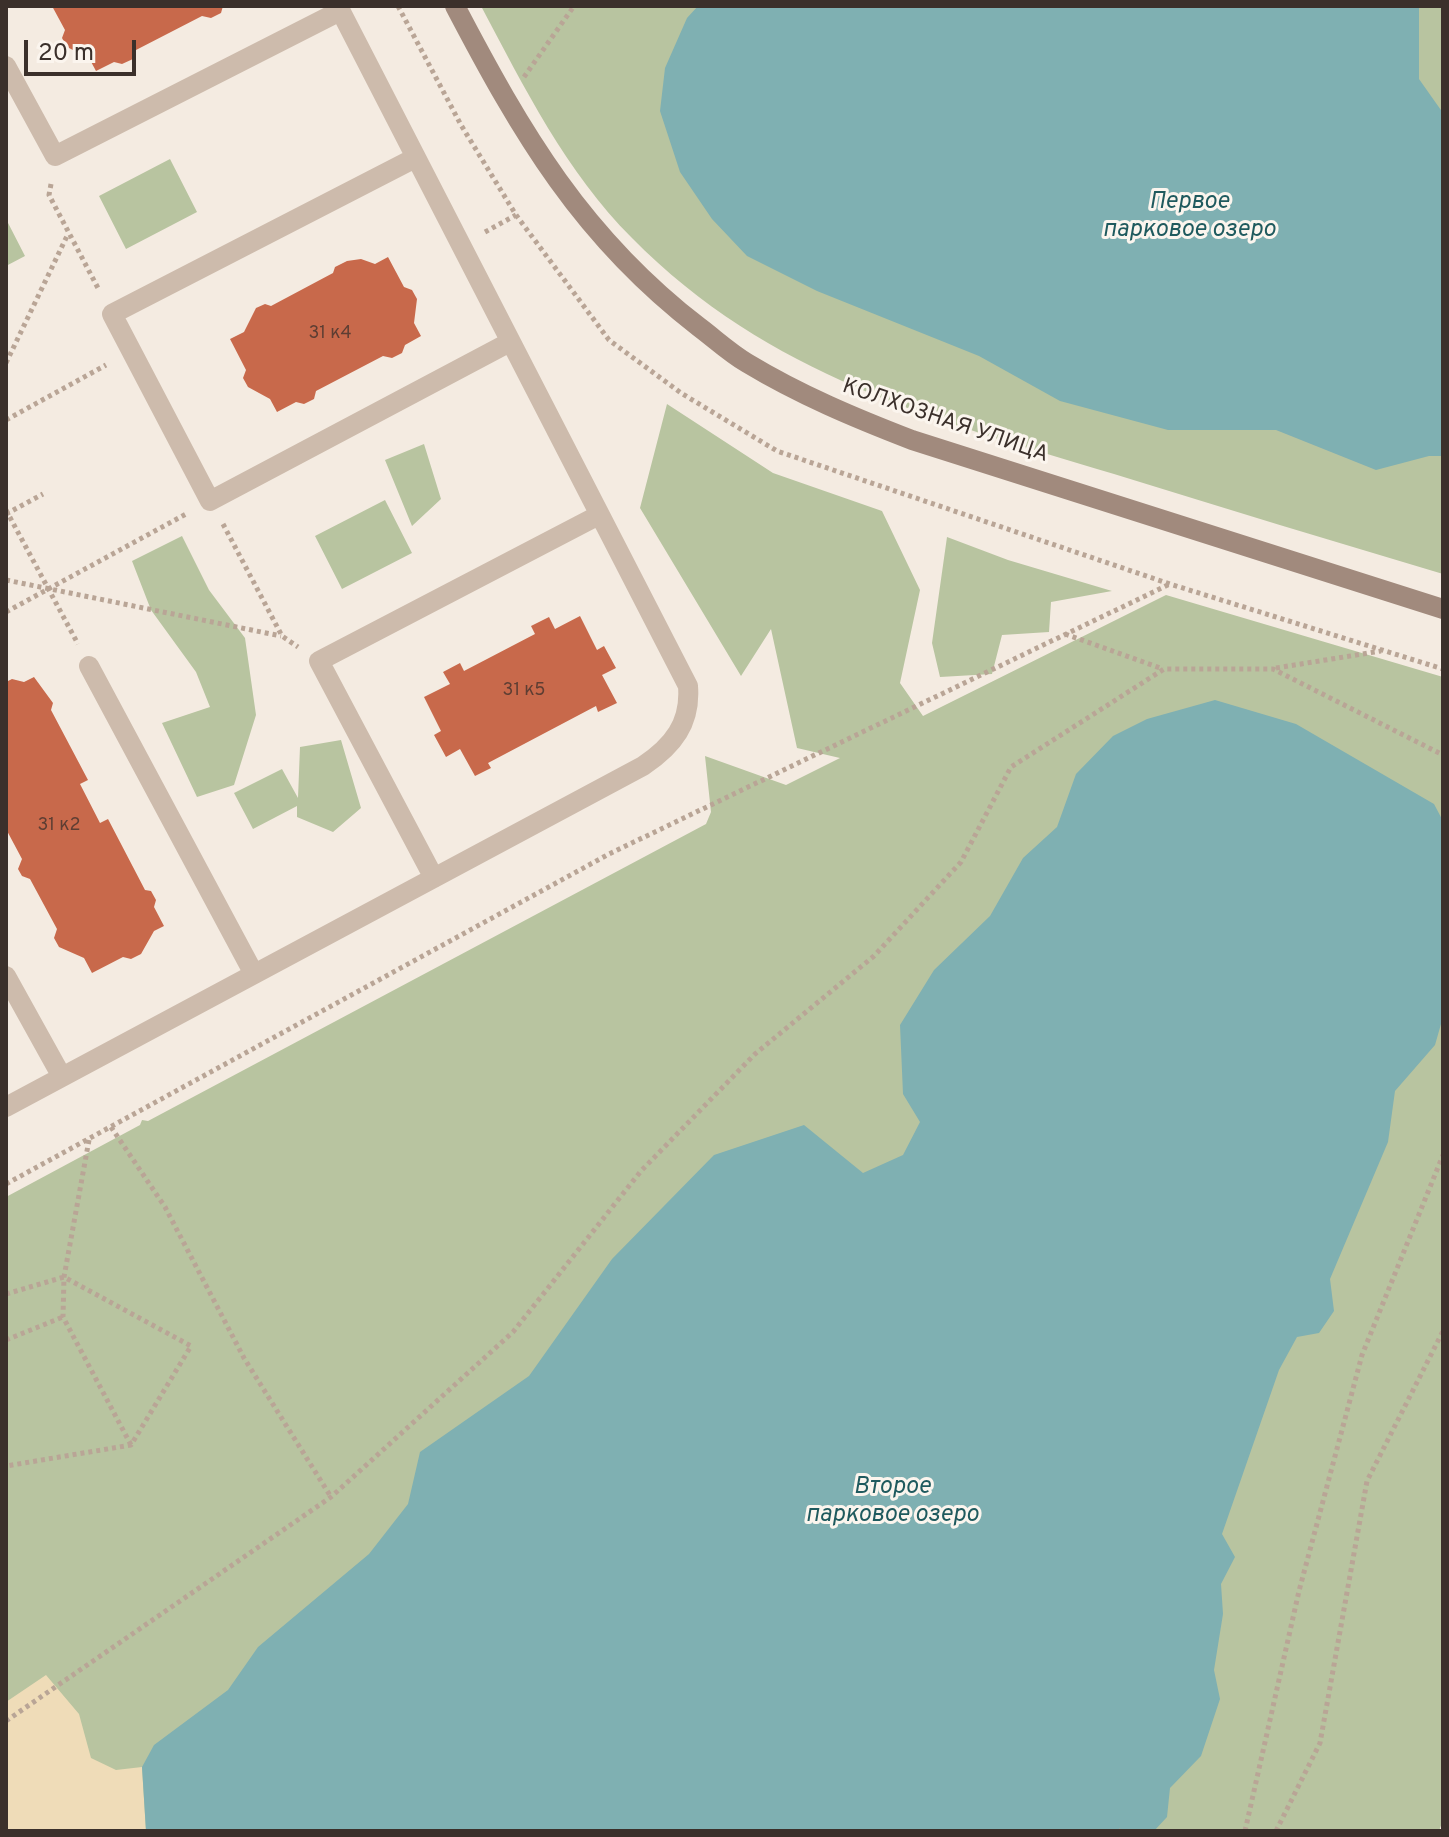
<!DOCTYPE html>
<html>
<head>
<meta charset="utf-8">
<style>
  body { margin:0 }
  #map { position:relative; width:1449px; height:1837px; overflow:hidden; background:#f4ebe1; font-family:Overpass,sans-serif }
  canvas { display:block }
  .frame { position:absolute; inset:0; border:8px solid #3b302b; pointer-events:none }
  .scale { position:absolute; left:24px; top:40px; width:112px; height:36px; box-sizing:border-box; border:4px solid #3b302b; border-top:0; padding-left:10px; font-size:24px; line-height:28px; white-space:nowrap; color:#3b302b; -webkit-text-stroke:6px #fbf5ee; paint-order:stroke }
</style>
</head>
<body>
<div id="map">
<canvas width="1449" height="1837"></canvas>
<div class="frame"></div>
<div class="scale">20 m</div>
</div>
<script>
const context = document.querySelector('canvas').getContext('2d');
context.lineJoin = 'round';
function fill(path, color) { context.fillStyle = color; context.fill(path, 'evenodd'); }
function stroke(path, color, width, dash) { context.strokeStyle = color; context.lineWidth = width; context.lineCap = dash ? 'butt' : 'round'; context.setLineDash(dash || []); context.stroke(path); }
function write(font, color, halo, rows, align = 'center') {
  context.font = font + ' Overpass,sans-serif'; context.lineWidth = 6; context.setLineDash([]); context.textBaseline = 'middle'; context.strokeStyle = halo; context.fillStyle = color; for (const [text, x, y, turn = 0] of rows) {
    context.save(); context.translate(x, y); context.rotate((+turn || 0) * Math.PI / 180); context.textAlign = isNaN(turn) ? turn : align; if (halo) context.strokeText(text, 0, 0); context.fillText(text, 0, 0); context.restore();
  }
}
const green = new Path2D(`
  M481 6H1443V574C1333 541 1223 508 1114 474 935 420 768 376 632 238 566 172 524 87 481 6Z
  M170 159 197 212 126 249 99 196Z
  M6 219 25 256 6 266Z
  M667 404 773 473 882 511 920 590 900 683 923 716 1166 595 1443 677V1820L1439 1831H6V1197L140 1125 142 1120 148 1121 706 824 711 812 705 756 786 785 840 758 797 748 771 629 741 676 640 508Z
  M424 444 441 499 412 526 385 460Z
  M385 500 412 553 342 589 315 536Z
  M182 536 209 590 245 638 256 715 234 785 197 797 162 723 210 707 196 672 151 610 132 561Z
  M947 537 1008 560 1112 591 1051 602 1049 632 1002 635 992 674 940 677 932 643Z
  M341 740 361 808 333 832 297 817V806L253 829 234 793 282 769 298 798 300 747Z`);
const sand = new Path2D(`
  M46 1675 79 1714 91 1758 116 1770 142 1767 146 1831H6V1702Z`);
const water = new Path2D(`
  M698 6H1419V79L1443 113V456H1429L1376 470 1276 430H1168L1060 401 979 356 817 291 747 256 712 219 680 172 660 111 665 68 687 18Z
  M1215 700 1296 724 1434 804 1443 821V1017L1435 1045 1395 1091 1388 1142 1330 1279 1334 1311 1319 1333 1297 1337 1279 1370 1222 1534 1235 1557 1221 1584 1223 1614 1214 1670 1220 1699 1201 1756 1170 1788 1167 1817 1154 1831H146L142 1767 154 1745 228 1690 258 1647 369 1554 408 1504 420 1452 529 1376 612 1259 714 1155 804 1125 863 1173 903 1155 920 1122 903 1094 900 1025 934 970 990 916 1023 858 1057 827 1076 774 1113 736 1147 719Z`);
const building = new Path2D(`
  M52 6H223L221 13 211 18 202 16 136 50 133 59 122 64 114 62 96 71 89 58 67 47 62 38 65 30Z
  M388 257 404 287 412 290 417 299 414 323 421 336 405 345 402 353 392 358 383 356 316 391 314 399 304 404 296 402 277 412 270 399 248 387 243 378 246 370 230 339 244 332 256 308 265 304 271 306 333 273 335 267 347 261 361 259 375 264Z
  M580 616 597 650 604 646 616 668 602 675 617 703 598 712 596 706 488 763 491 768 475 776 460 749 446 757 434 735 441 731 424 697 450 684 443 672 460 663 464 671 535 634 531 626 549 617 555 629Z
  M34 677 53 703 51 710 88 780 80 784 100 823 108 819 145 890 151 891 156 900 154 907 164 926 154 931 141 954 131 959 123 957 92 973 84 958 59 947 54 938 57 929 30 879 22 876 18 869 22 859 6 829V682L12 679 24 682Z`);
const path = new Path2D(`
  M398 6 461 125 516 215 609 340 681 393 777 451 1170 584 1443 669
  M524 77 574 6
  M51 184 49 195 99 290
  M485 232 516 215
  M6 363 68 234
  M6 420 106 365
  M6 510 78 644
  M6 514 43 494
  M223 524 282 636 298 647
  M6 580 281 636
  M6 612 186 514
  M1065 634 1163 669
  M1276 668 1381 651
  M111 1127 165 1207 244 1358 331 1497
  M89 1140 64 1277 63 1317 131 1445
  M6 1184 609 854 1170 584
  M6 1294 64 1277 191 1346 131 1445 6 1466
  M6 1340 63 1317
  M6 1721 331 1497 513 1332 641 1171 755 1054 874 956 961 862 1011 767 1164 669H1273L1443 755
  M1118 1830 1119 1831
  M1245 1831 1299 1591 1362 1355 1443 1155
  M1276 1831 1320 1743 1367 1481 1443 1331`);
const service = new Path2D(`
  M6 66 55 156 340 11
  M415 158 112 314 210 501 510 342
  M89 666 254 974
  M434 878 319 661 599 515
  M6 976 62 1077
  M6 1107 643 766C673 746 691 723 688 686L338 6`);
const secondary = new Path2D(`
  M455 6C522 134 582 237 699 327 715 339 730 353 747 363 800 395 855 418 912 440L1443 609`);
const numberNames = [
  ["31 к4",330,334],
  ["31 к5",524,691],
  ["31 к2",59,826]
];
const streetNames = [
  ["КОЛХОЗНАЯ УЛИЦА",945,422,19]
];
const waterNames = [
  ["Первое",1189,203],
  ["парковое озеро",1189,231],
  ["Второе",892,1488],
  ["парковое озеро",892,1516]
];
fill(green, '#b8c4a0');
fill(sand, '#efdcb8');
fill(water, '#7fb0b2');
fill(building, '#c8694b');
stroke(path, '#b9a596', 5, [4, 4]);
stroke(service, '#cdbbac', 20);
stroke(secondary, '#a18a7d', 20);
write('18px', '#5e3e33', null, numberNames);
write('22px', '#3b302b', '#fbf5ee', streetNames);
write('italic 24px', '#1f5a5e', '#fbf5ee', waterNames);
</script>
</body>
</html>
